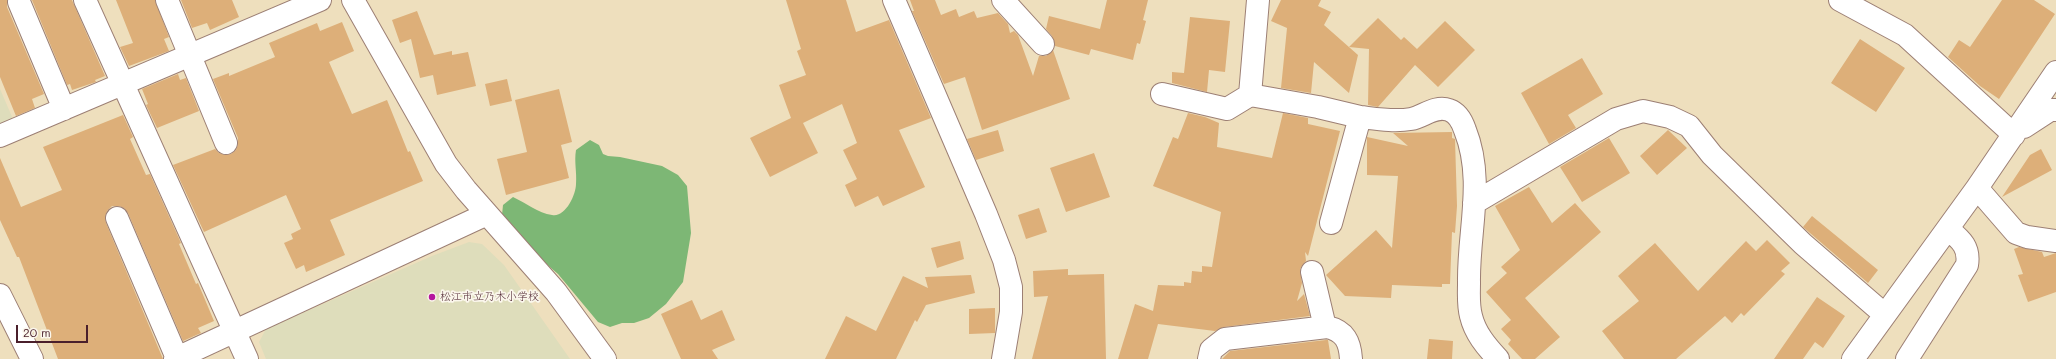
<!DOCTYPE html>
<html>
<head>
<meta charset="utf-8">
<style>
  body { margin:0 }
  #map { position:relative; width:2056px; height:359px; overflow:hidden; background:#eedfbd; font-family:Mali,sans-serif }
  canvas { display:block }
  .scale { position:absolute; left:16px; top:325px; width:72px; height:18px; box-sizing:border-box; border:2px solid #4a1f2b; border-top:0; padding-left:5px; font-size:12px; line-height:14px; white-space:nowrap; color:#4a1f2b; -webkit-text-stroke:3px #fbf7ec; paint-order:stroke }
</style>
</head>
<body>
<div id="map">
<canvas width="2056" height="359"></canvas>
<div class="scale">20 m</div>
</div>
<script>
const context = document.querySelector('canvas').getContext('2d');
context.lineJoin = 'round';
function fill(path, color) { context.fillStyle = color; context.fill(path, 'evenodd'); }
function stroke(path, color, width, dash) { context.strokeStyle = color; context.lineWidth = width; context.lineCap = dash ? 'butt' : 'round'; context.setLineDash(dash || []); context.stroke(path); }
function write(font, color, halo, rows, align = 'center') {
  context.font = font + ' Mali,"Klee One",sans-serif'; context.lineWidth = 3.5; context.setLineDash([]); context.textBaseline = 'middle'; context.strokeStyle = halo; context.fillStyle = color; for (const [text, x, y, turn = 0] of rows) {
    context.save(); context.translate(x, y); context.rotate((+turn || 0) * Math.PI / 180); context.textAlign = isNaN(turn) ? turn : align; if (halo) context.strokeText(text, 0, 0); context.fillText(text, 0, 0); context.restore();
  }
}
const built = new Path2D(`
  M0 89 13 119 0 124Z
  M469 242 482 244 504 265 570 359H266L259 342 266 329 432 256Z`);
const forest = new Path2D(`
  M590 140 599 145 603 154 608 156 620 157 662 166 678 175 687 186 691 233 683 282 666 304 649 318 634 323H622L610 327 598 322 558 274 524 245 502 215 503 205 513 197C526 203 538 213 552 215 565 218 576 195 576 184 577 172 574 162 576 150Z`);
const building = new Path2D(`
  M0 0H7V7L44 94 32 99 35 108 16 116 0 77Z
  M32 0H72L105 76 95 80 96 82 72 90 70 84 67 85Z
  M116 0H155L169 37 164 39 169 51 129 66 120 47 133 43Z
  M181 0H232L239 17 210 30 207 23 192 28Z
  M786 0H846L856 32 889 20 931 118 899 130 925 187 883 206 878 196 855 207 845 185 857 179 843 150 857 143 842 104 803 123 818 153 770 177 750 138 791 118 779 85 806 75 797 51 801 49Z
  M910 0H935L941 15 956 9 959 17 974 11 977 18 998 13 1008 24 1010 33 1014 31 1018 35 1033 76 1039 56H1046L1053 50 1070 99 982 130 965 77 944 84 912 11H914Z
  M1107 0H1148L1143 20 1146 21 1140 44 1137 43 1133 60 1091 49 1089 55 1055 46 1052 36 1046 29 1049 16 1100 29Z
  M1281 0H1321L1318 6 1331 12 1324 25 1358 55 1349 93 1314 62 1311 93 1281 88 1287 28 1271 21Z
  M2002 0H2034L2055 14 1999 99 1980 86 1948 57 1959 40 1970 47Z
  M417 11 434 55 452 51V55L468 52 476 86 437 95 433 75 420 78 411 39 400 43 392 20Z
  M1190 17 1230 21 1225 72 1209 70 1207 92 1172 83V72L1184 73Z
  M1378 18 1401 40 1404 37 1417 49 1445 21 1475 50 1438 87 1415 65 1378 107 1368 105 1369 49 1349 47Z
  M342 22 354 51 329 62 352 114 387 100 408 152 410 151 423 181 330 220 345 255 306 272 304 265 296 269 284 243 293 239 291 234 301 229 286 195 204 232 173 165 215 149 219 153 225 155 231 154 236 150 238 144V138L213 79 229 73V76L275 57 269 43 317 23 320 31Z
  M1860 39 1905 68 1876 112 1831 83Z
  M1582 58 1603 94 1568 115 1576 128 1549 144 1521 93Z
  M178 74 180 80 186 78 199 111 157 128 146 105 148 104 142 89Z
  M507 79 512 101 490 106 485 84Z
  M559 89 572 142 561 145 569 178 506 195 497 159 527 152 515 100Z
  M1188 113 1205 117 1219 123 1217 147 1272 158 1283 113 1308 118V124L1340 131 1308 256 1305 252 1306 261 1300 269 1302 283 1297 301 1304 294 1310 316 1224 327 1215 331 1158 324 1148 359H1118L1135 304 1153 311 1158 285 1184 286V282L1191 283 1192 271 1202 272V266L1212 267 1221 212 1153 186 1173 137 1178 139Z
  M123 115 133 137 130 139 146 175 150 174 181 243 179 244 196 284 198 283 214 321 198 328 201 333 183 341 128 213 124 208 119 206H112L107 211 105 217 106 223 163 359H58L19 257H17L0 220V158L21 207 62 190 43 147Z
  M998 130 1004 151 976 160 967 139Z
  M1668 130 1687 148 1657 175 1640 156Z
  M1452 132V138L1455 139 1457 206 1455 233 1452 232 1450 284H1442V287L1392 285 1391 298 1345 296 1326 275 1376 230 1392 248 1398 176 1367 175V137L1408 146 1393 133Z
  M1609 138 1630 173 1582 202 1560 167Z
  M2041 149 2052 170 2002 197 2030 155Z
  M1094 153 1110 197 1066 212 1050 168Z
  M1529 187 1552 223 1575 203 1601 232 1525 298 1560 337 1535 359H1522L1508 344 1511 340 1501 329 1511 320 1486 292 1507 273 1501 267 1520 250 1495 206Z
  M1039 208 1047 232 1026 239 1018 215Z
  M1812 216 1878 270 1868 283 1803 227Z
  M1767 240 1790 263 1781 271 1785 274 1744 316 1741 313 1732 323 1725 316 1676 359H1624L1602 331 1639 301 1618 276 1655 243 1698 291 1746 241 1756 251Z
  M960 241 964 259 937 268 931 248Z
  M2019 247 2042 252 2044 257 2056 253V292L2028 302 2018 275 2023 274 2014 249Z
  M1068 269V275L1104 274 1106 359H1032L1048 296 1034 297 1033 271Z
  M971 275 975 293 926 305 917 322 915 320 896 359H825L846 316 876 331 903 276 928 288 925 277Z
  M1817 297 1845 316 1823 348 1815 342 1803 359H1774Z
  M692 300 701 320 722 310 735 340 712 350 718 359H681L661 314Z
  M995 308V333L969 334V309Z
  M1429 339 1453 341 1452 359H1427Z
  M1326 340H1328L1331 359H1222L1230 351Z`);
const minor = new Path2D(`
  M85 0 247 359
  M167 0 226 143
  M353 0 446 164 466 190 556 292 605 359
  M894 0 986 214 1004 260 1011 287V312L1003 359
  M1003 0 1043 44
  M1840 0 1905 35 2014 135
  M19 2 64 109
  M1162 94 1227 109 1250 95 1318 107 1360 117 1331 223
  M1250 95 1258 0
  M1360 117C1377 119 1394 122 1411 119 1423 117 1435 105 1449 110 1458 113 1462 121 1465 130 1485 180 1468 231 1469 283 1469 294 1468 305 1471 316 1475 333 1486 346 1498 359
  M2024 127 2050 110H2056
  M0 136 320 0
  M1977 188 2016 233 2027 237 2056 241
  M1474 203 1616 119 1643 111 1670 117 1689 126 1712 155 1803 244 1884 314
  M117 218 177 358
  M1312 272 1325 327
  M0 295 32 359
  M175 359 487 214
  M1209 359 1211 350 1225 339 1327 327C1345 331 1350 342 1351 359
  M1853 359 1977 188 2056 72
  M1907 359 1967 265C1970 247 1961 240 1948 229`);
const markers = [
  [432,297,4,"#b5179e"]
];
const poiNames = [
  ["松江市立乃木小学校",440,297]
];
fill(built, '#deddbb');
fill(forest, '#7db775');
fill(building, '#ddaf79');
stroke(minor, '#9c7f74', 24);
stroke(minor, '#fff', 22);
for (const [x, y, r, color] of markers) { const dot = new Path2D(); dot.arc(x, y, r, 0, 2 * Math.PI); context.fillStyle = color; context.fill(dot); stroke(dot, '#fbf7ec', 1.5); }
write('11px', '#4a1f2b', '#fbf7ec', poiNames, 'left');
</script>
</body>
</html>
